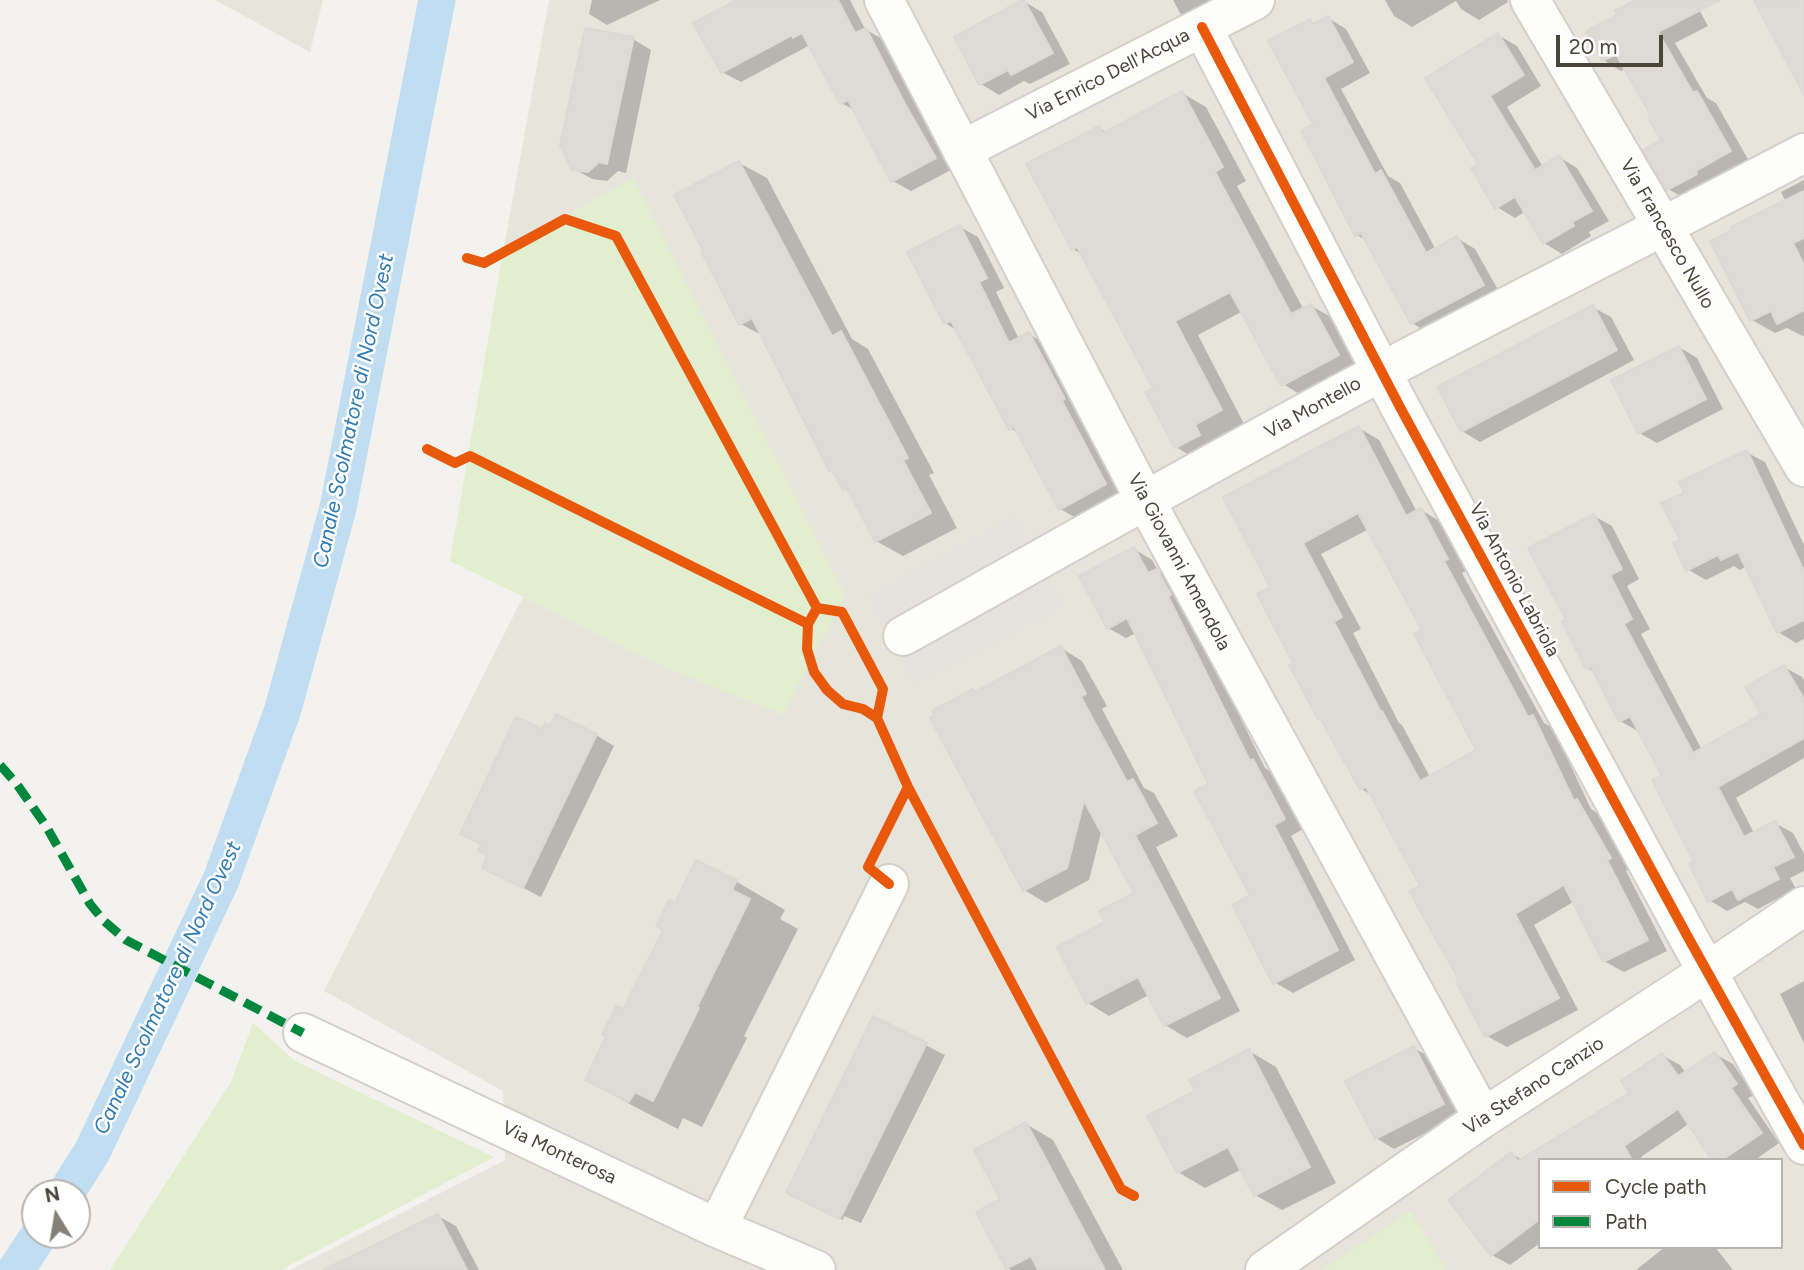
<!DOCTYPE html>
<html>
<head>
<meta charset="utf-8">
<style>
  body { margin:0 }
  #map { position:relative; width:1804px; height:1270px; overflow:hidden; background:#f4f2ee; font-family:Figtree,sans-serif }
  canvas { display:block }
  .legend { position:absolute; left:1538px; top:1158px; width:245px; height:91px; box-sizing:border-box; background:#fff; border:2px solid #b7b4b0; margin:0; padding:9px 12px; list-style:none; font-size:21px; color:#4b4439 }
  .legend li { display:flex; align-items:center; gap:14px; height:35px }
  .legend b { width:35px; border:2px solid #b7b4b0 }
  .north { position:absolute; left:21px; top:1179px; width:70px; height:70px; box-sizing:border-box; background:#fff; border:2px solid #b7b4b0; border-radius:50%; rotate:349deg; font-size:19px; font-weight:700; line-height:28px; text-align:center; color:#4b4439 }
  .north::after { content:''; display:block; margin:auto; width:24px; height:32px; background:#868178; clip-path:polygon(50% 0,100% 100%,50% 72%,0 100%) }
  .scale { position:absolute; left:1556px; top:35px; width:107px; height:32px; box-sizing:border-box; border:4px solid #4b4439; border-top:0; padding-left:9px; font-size:21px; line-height:24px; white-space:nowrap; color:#4b4439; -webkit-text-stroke:5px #fff; paint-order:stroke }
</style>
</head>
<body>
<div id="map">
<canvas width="1804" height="1270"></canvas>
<ul class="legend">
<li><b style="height:9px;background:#e8590c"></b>Cycle path</li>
<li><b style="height:9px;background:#00873e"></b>Path</li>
</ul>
<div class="north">N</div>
<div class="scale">20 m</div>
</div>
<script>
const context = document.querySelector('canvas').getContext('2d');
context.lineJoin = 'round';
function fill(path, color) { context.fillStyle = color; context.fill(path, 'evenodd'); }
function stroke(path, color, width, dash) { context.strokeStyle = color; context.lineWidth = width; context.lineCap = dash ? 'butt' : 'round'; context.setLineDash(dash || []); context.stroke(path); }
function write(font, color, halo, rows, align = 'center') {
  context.font = font + ' Figtree,sans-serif'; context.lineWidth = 5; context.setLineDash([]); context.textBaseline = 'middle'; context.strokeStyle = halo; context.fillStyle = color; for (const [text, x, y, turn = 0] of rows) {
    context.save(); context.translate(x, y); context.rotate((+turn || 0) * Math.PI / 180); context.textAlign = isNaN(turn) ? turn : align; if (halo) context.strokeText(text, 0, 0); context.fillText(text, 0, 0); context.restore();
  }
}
const residential = new Path2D(`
  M215 0H323L310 52Z
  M549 0H1804V1270H290L505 1160 503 1091 324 991 523 597 674 671 632 179 503 252ZM1540 1160H1781V1247H1540Z`);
const green = new Path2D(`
  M633 178 845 595 783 715 674 671 450 561 503 252Z
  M253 1023 295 1061 494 1157 281 1270H110L231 1082Z
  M1410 1212 1447 1270H1322L1409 1212Z`);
const parking = new Path2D(`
  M1016 516 1063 607 914 685 868 596Z`);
const shadow = new Path2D(`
  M592 0H660L607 25 589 14Z
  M741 0H850L865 29 884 40 953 169 911 191 893 181 856 111 841 103 810 45 741 82 722 72Z
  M1173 0H1256L1203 27 1180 13Z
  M1385 0H1507L1508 2 1479 20 1461 9 1456 1 1412 27 1394 16Z
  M1639 0H1694L1708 26 1675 43 1707 98 1716 103 1749 161 1686 199 1668 189 1663 141 1654 117 1626 68 1621 71 1603 60 1620 16Z
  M1023 1 1042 12 1070 64 1030 84 1024 81 999 95 981 84Z
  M1328 18 1346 29 1370 73 1341 89 1388 176 1400 183 1436 250 1457 238 1475 249 1501 295 1430 334 1412 323 1367 241 1357 235 1315 125 1310 21 1316 25Z
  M1498 35 1517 46 1541 86 1507 107 1543 167 1559 157 1577 168 1609 221 1589 232 1591 236 1562 254 1544 243 1526 211 1515 218 1497 207 1480 165Z
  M633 39 651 50 626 173 618 171 607 181 592 179 574 169Z
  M1182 93 1206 107 1246 181 1237 186 1304 310 1311 306 1335 319 1361 368 1306 398 1283 384 1243 311 1198 335 1244 424 1217 438 1223 449 1199 461 1176 447 1155 388 1083 255 1073 249 1099 128 1108 133Z
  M739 163 767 178 852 339 868 349 934 473 929 475 957 528 903 556 876 541 851 492 844 489 835 472 830 469 763 336 741 324Z
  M1804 180V336H1803L1787 328 1775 333 1752 320 1786 202 1781 192Z
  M960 227 978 237 1004 288 996 292 1019 339 1029 334 1047 345 1123 494 1078 519 1060 509 1020 434 1010 428 958 331 945 323Z
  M1592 307 1611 317 1634 360 1480 442 1462 431Z
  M1679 347 1697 358 1723 409 1657 443 1639 433Z
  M1359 428 1379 440 1417 512 1421 510 1441 522 1467 570 1462 573 1544 723 1553 728 1591 809 1597 813 1629 870 1626 871 1667 951 1624 972 1604 961 1575 901 1534 925 1578 1010 1507 1047 1487 1036 1461 981 1422 886 1372 795 1361 789 1324 721 1319 718 1295 663 1272 588ZM1369 529 1424 631 1479 751 1430 777 1402 725 1399 723 1353 633 1361 629 1321 554Z
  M1746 452 1765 462 1804 545V639L1796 643 1778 632 1747 566 1740 570 1734 566 1706 580 1687 569 1682 541 1686 493Z
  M1594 516 1612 526 1639 579 1627 586 1650 629 1641 634 1702 750 1763 714 1784 667 1802 677 1804 680V758L1736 798 1754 833 1775 823 1793 833 1804 854V871L1790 878 1796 889 1758 909 1745 902 1727 911 1709 900 1664 776 1638 731 1620 721 1596 673 1587 668 1568 621Z
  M1134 549 1152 560 1159 572 1175 581 1186 607 1265 768 1271 772 1303 829 1291 836 1355 960 1293 993 1274 982 1253 896 1211 784 1136 633 1126 638 1108 628Z
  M1061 648 1082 661 1107 706 1102 709 1144 788 1154 793 1178 836 1156 847 1240 1011 1187 1038 1165 1025 1149 995 1109 1016 1088 1003 1136 894 1102 829 1089 880 1046 903 1024 890 973 691 978 693Z
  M542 731 596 735 614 746 541 897 502 877 483 845 462 833Z
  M697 863 737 882 785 910 780 919 798 929 744 1036 747 1038 702 1127 683 1118 678 1129 635 1107 587 1080 624 1012Z
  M1804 981V1043L1780 994Z
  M874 1019 945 1055 861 1223 844 1216 843 1220 807 1202Z
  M1414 1048 1433 1059 1461 1115 1394 1149 1376 1138Z
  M1249 1051 1276 1067 1336 1183 1282 1210 1255 1195 1242 1169 1205 1188 1178 1172 1197 1092Z
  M1715 1054 1733 1064 1754 1095 1748 1098 1779 1143 1755 1160H1714L1690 1123 1641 1157 1643 1160H1540V1243L1510 1265 1492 1255 1512 1154 1522 1160 1632 1094 1662 1055 1680 1065 1686 1073Z
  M1026 1124 1053 1140 1123 1270H1011L1008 1268 1003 1200Z
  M438 1216 456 1226 479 1270H337Z
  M1665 1247H1715L1733 1270H1636Z`);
const canal = new Path2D(`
  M66 1193 92 1152 221 880 283 709 338 508 437 0
  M16 1270 39 1235`);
const building = new Path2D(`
  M737 0H838L855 33 866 28 905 104 936 158 891 182 848 100 840 104 802 33 793 38 792 35 721 73 693 23Z
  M1022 0H1024L1053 53 1011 75 1008 70 979 85 954 37Z
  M1635 0H1720L1658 32 1693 93 1697 91 1731 151 1696 171 1697 174 1667 190 1643 150 1661 140 1648 118 1651 116 1616 54 1602 61 1586 31 1617 15 1615 11Z
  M1754 0H1804V95Z
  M1328 16 1353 62 1324 78 1375 174 1381 170 1426 253 1457 236 1484 285 1411 324 1361 233 1355 236 1301 131 1313 124 1268 41 1310 19 1313 24Z
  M585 28 634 37 607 164 599 162 588 172 572 170 560 145Z
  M1498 33 1524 75 1490 96 1535 170 1559 155 1592 211 1572 222 1574 226 1543 244 1515 197 1495 209 1471 168 1478 164 1425 78Z
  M1182 91 1223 167 1215 172 1291 314 1311 304 1339 355 1281 386 1230 292 1175 321 1222 410 1195 425 1200 435 1175 448 1145 392 1153 388 1077 247 1072 250 1026 164 1099 126 1103 133Z
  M739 161 832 336 841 331 908 458 903 460 931 513 875 542 847 488 843 490 831 469 829 471 752 318 739 325 701 251 703 250 674 195Z
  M1804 191V238L1793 243 1804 265V310L1777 324 1771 311 1750 321 1710 241 1732 230 1731 227Z
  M960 225 987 278 979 282 1009 343 1029 332 1065 399 1062 401 1106 484 1059 510 1014 427 1009 430 951 321 944 324 907 252Z
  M1593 305 1617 350 1461 432 1437 387Z
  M1679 346 1706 399 1638 434 1611 380Z
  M1359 426 1406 516 1421 508 1448 559 1444 561 1528 717 1533 715 1574 801 1577 799 1611 858 1607 860 1648 940 1603 962 1564 885 1515 914 1559 998 1485 1037 1456 982 1459 980 1409 891 1420 886 1366 787 1360 790 1320 718 1318 719 1289 665 1293 663 1257 594 1270 587 1223 497ZM1358 513 1422 630 1414 634 1476 750 1420 781 1382 711 1381 712 1334 622 1342 617 1303 543Z
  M1747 450 1804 571V620L1777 633 1738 552 1721 560 1718 555 1686 571 1673 543 1680 540 1661 503 1684 493 1679 482Z
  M1594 514 1622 569 1610 575 1632 619 1624 624 1693 753 1761 714 1745 687 1784 665 1804 699V738L1718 787 1744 837 1775 821 1794 857 1773 867 1779 879 1738 900 1732 889 1708 902 1689 864 1694 862 1652 780 1662 776 1630 716 1619 722 1591 667 1586 669 1562 622 1566 620 1528 548Z
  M1134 547 1148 573 1157 569 1171 595 1168 596 1250 761 1253 759 1285 819 1274 825 1338 950 1273 984 1232 905 1250 895 1194 791 1208 783 1127 618 1107 629 1079 576Z
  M1061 646 1086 694 1081 697 1127 782 1133 779 1157 823 1135 835 1220 998 1164 1026 1138 977 1086 1004 1057 947 1105 922 1099 911 1134 893 1084 801 1067 868 1023 891 930 718 934 716 932 711 973 689 975 692Z
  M556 714 597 734 523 888 482 868 487 856 478 851 481 844 460 834 516 717 542 729 545 723 550 726Z
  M696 860 737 880 732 890 750 899 697 1007 699 1008 653 1101 635 1092 629 1102 585 1080 606 1037 602 1035 616 1006 623 1009 663 930 656 926 669 900 675 903Z
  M873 1016 927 1043 840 1219 786 1193Z
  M1414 1046 1444 1104 1375 1139 1345 1081Z
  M1249 1049 1310 1167 1254 1196 1228 1147 1177 1173 1147 1116 1195 1091 1189 1080Z
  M1715 1052 1737 1084 1731 1088 1762 1133 1722 1160H1712L1678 1109 1624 1146 1632 1160H1540V1219L1491 1256 1448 1200 1511 1152 1518 1161 1629 1093 1621 1081 1662 1053 1678 1076Z
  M1026 1122 1105 1270H1038L1031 1256 1006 1269 976 1212 1000 1199 974 1150Z
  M438 1214 467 1270H323Z`);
const minor = new Path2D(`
  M884 0 1145 500 1483 1118
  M1530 0 1804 467
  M1202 27 1401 409 1689 939 1804 1145
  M962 150 1255 0
  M903 636C1062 547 1220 457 1381 372 1521 298 1664 227 1804 153
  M303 1033 717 1228 816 1270
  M717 1228 889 884
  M1265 1270 1483 1118 1707 972 1804 906`);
const quiet = new Path2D(`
  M0 765 16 783 46 826 90 904 104 921 126 940 303 1033`);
const cycleway = new Path2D(`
  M1202 27 1401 409 1689 939 1804 1145
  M467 258 484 263 565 219 616 236 817 608 808 624 807 649 814 672 827 690 843 704 863 709 877 718 908 787 1121 1189 1134 1196
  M427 449 455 463 470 456 808 624
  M817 608 842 612 883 689 877 718
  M889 884 868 867 908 787`);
const streetNames = [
  ["Via Enrico Dell'Acqua",1108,75,-27],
  ["Via Francesco Nullo",1667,234,60],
  ["Via Montello",1313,408,-29],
  ["Via Giovanni Amendola",1179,562,62],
  ["Via Antonio Labriola",1514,580,62],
  ["Via Stefano Canzio",1534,1086,-33],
  ["Via Monterosa",559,1153,25]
];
const waterNames = [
  ["Canale Scolmatore di Nord Ovest",354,411,-78],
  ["Canale Scolmatore di Nord Ovest",168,988,-65]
];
fill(residential, '#e7e4dc');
fill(green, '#e1eecf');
fill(parking, '#e6e3df');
fill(shadow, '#0003');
stroke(canal, '#c0ddf1', 37);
fill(building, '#dedbd6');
stroke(building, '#dcd9d4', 2);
stroke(minor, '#d2d0cb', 42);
stroke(minor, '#fdfdfc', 38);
stroke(quiet, '#00873e', 9, [18, 9]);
stroke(cycleway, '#e8590c', 10);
write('19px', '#4b4439', '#fff', streetNames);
write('italic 21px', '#2e7ab2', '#fff', waterNames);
</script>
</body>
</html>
